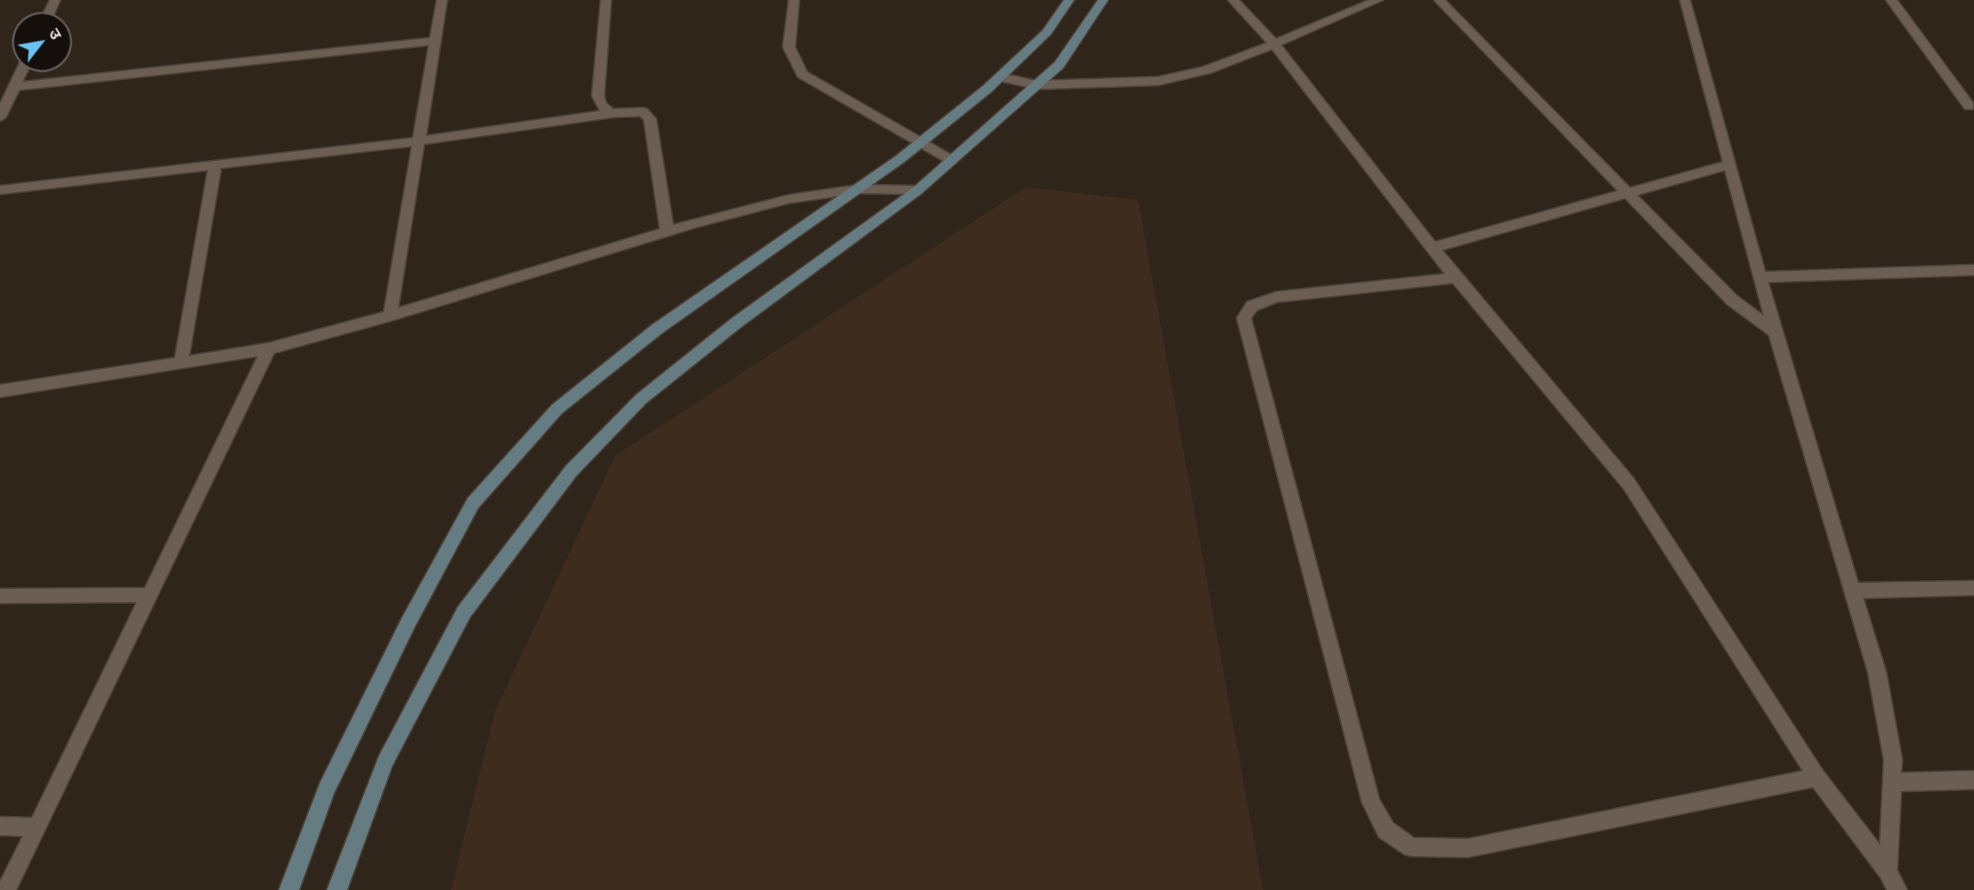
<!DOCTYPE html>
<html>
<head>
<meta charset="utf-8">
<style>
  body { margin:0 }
  #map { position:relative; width:1974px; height:890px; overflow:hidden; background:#30251b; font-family:Ubuntu,"Noto Sans Devanagari",sans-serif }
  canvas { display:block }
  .north { position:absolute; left:12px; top:12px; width:60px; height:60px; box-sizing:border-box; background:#140f0b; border:2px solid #665f5b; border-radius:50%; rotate:59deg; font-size:16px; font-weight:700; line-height:24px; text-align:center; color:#e0d8d2 }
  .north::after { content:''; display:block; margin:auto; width:21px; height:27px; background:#6ac3f1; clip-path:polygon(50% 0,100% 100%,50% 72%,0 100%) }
</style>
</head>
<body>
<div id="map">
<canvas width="1974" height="890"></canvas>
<div class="north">उ</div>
</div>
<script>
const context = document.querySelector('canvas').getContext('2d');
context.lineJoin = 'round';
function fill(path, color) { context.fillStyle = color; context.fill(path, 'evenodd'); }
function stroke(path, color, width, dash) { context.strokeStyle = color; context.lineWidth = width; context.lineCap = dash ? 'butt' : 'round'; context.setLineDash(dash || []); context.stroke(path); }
const built = new Path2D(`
  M1026 187 1138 200 1263 890H451L495 711 615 456Z`);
const street = new Path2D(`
  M50 0H60L50 24H38Z
  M437 0H447L426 136 600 111 592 96 601 0H611L604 96 606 103 613 109 643 108 647 109 656 119 673 225 789 195 858 185 918 186 924 190 918 194 858 193 789 203 697 227 390 321 274 353 16 890H0V882L23 836 0 835V817L32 818 137 602 0 603V589L145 588 258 356 0 397V385L175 358 208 170 0 194V186L413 138 429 45 19 90 6 117 0 121V104L21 60 24 57V60H33L22 82 430 38ZM640 116 644 120 660 229 398 308 424 144 614 117ZM412 146 384 312 269 343 189 356 221 168Z
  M789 0H799L795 47 807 72 955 157 957 160 955 163H947L798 77 783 47Z
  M1228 0H1239L1276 39 1369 0H1383L1281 45 1435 242 1618 191 1434 0H1445L1630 188 1723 162 1680 0H1690L1765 272 1974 265V275L1768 282 1858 583 1974 581V595L1863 598 1886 672 1902 760 1901 773 1974 771V789L1901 791 1897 870 1907 890H1887L1881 878 1813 787 1468 857 1411 856 1404 854 1379 837 1362 802 1237 318 1247 302 1276 292 1445 274 1272 49 1210 73 1158 85 1037 89 996 80 994 77 1000 73 1037 81 1158 77 1203 67 1267 43ZM1725 170 1764 316 1737 296 1637 195ZM1625 198 1727 304 1769 335 1868 672 1884 760 1880 845 1823 771 1634 479 1442 250ZM1453 283 1624 489 1803 771 1468 839 1414 838 1393 823 1379 799 1251 318 1257 310 1277 302Z
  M1886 0H1897L1973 103V109H1965Z`);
const secondary = new Path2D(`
  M1064 0H1074L1051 34 991 92 904 162 662 333 562 413 478 508 414 628 334 793 299 890H279L320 783 402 618 468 498 552 405 652 325 896 156 983 86 1043 30Z
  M1098 0H1108L1063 68 922 193 741 327 646 403 576 476 470 617 392 766 347 890H327L379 756 458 607 566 466 636 395 731 319 914 187 1055 62Z`);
fill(built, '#3e2d1f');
stroke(street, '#4c433a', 3);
stroke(secondary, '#4c433a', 3);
fill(street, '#6c5e53');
fill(secondary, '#667c83');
</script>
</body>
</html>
